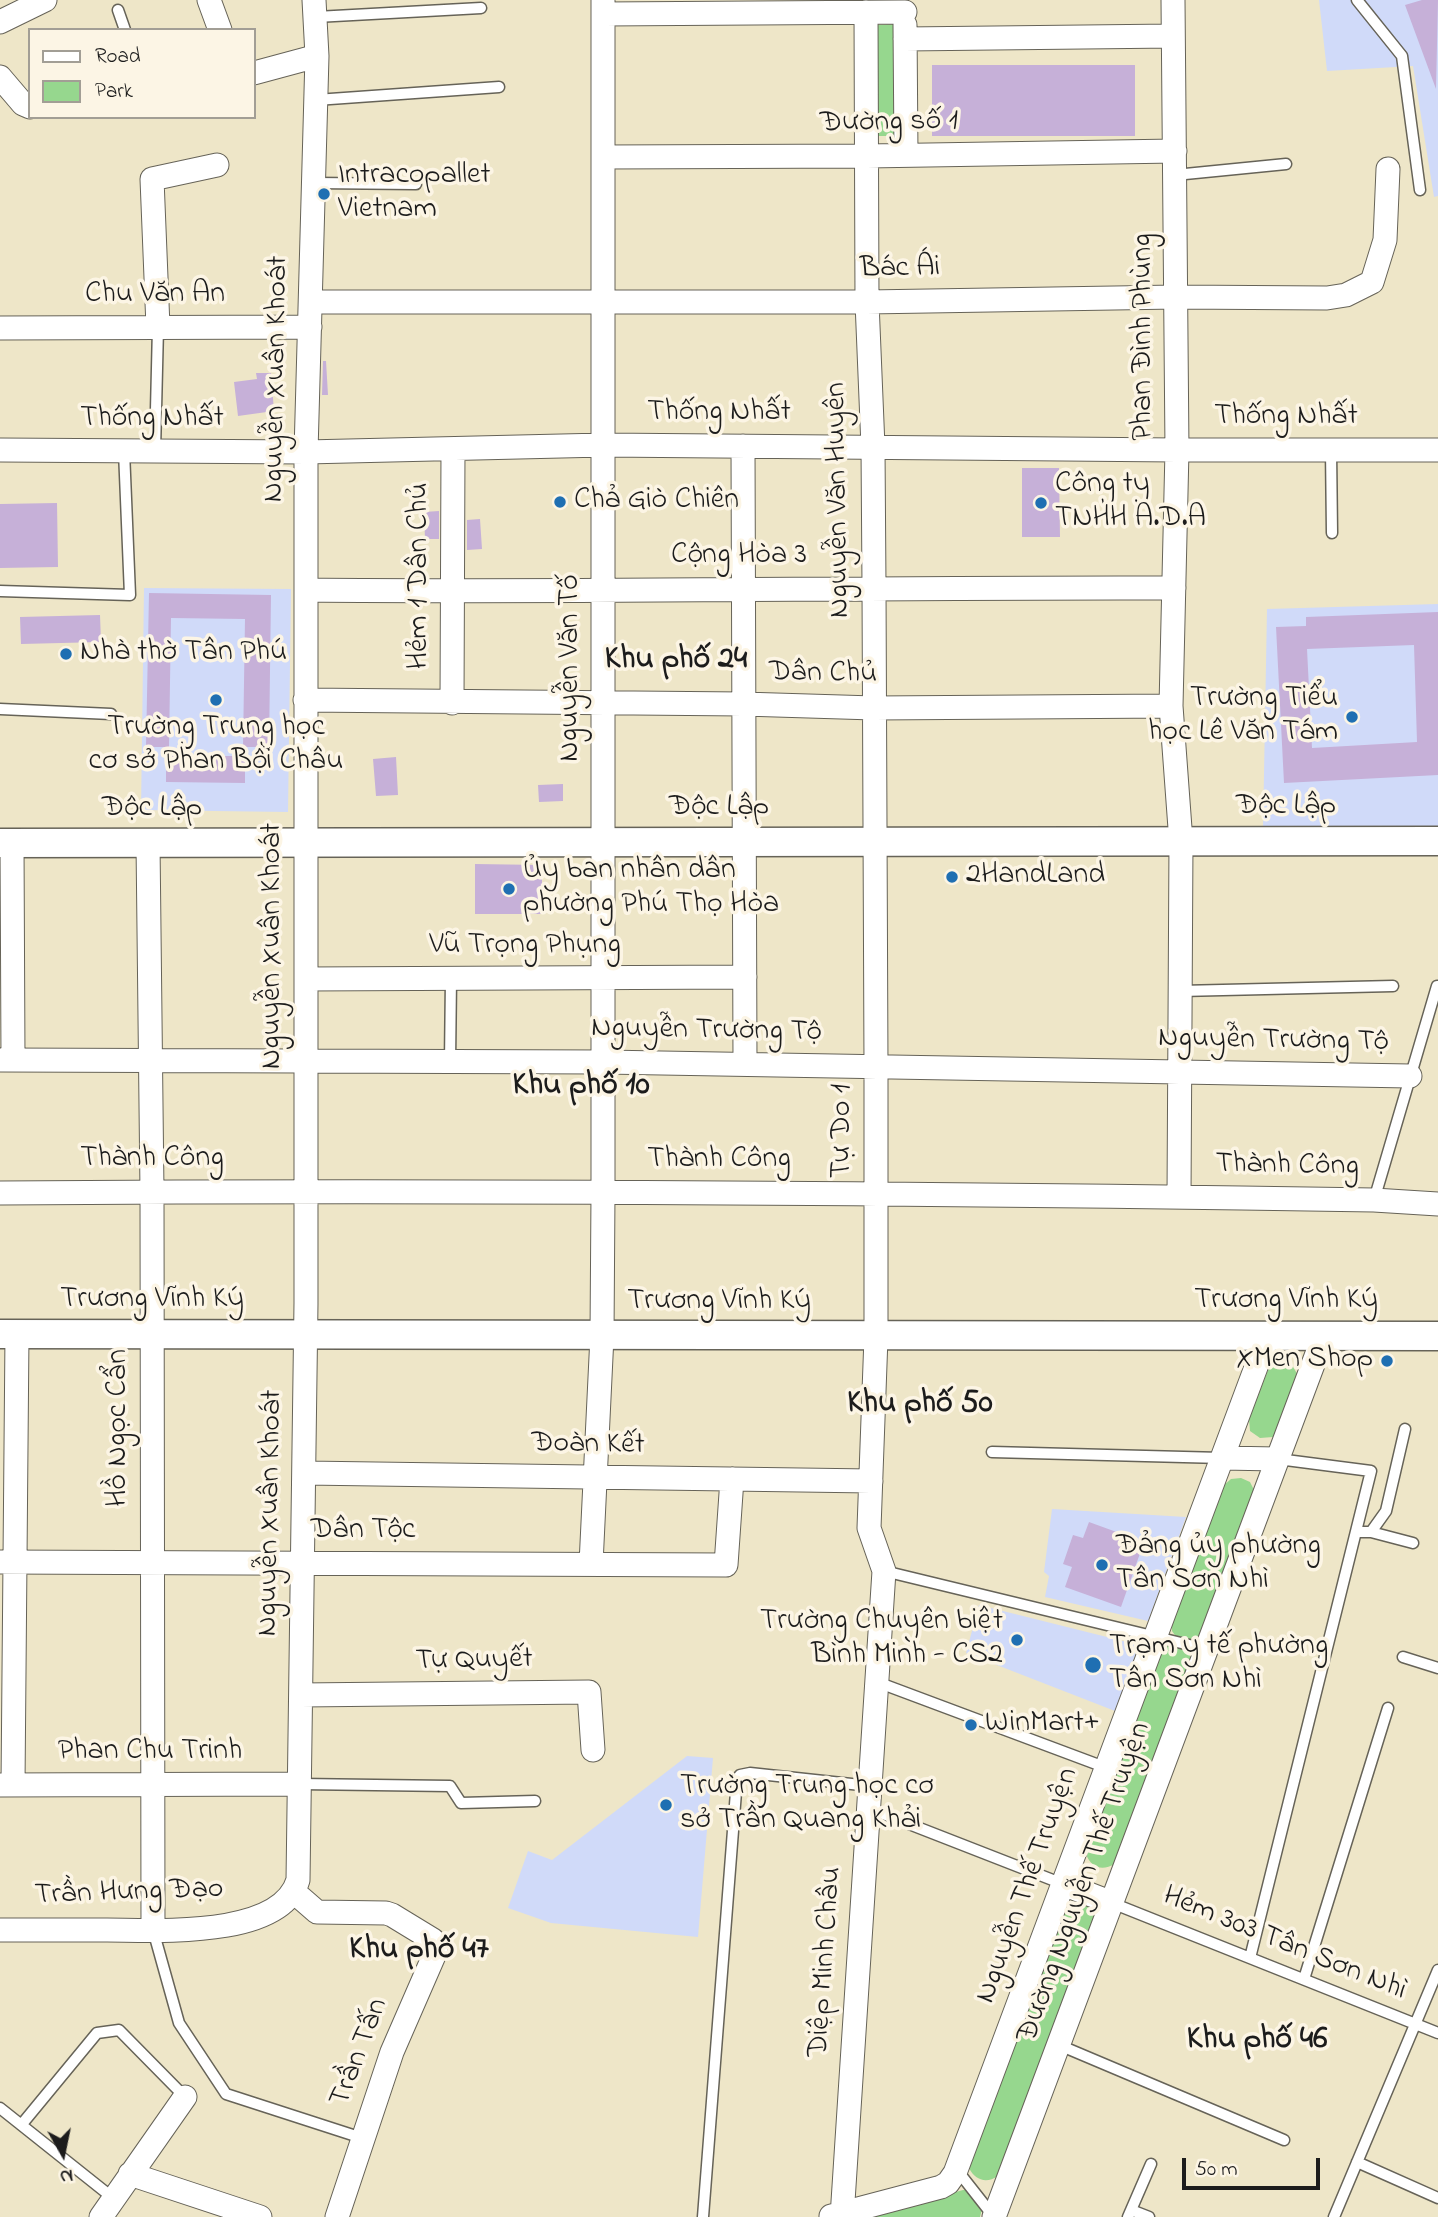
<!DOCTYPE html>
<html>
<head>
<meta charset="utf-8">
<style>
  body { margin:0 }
  #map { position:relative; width:1438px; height:2217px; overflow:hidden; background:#eee6c8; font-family:"Indie Flower",sans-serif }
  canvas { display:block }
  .legend { position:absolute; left:28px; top:28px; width:228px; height:91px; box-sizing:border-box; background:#fcf5e5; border:2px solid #a29e95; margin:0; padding:9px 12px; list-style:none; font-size:21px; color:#1c1c1c }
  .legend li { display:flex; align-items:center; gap:14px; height:35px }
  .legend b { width:35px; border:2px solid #a29e95 }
  .north { position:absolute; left:28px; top:2119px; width:70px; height:70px; -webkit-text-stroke:5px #fcf5e5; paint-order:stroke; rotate:171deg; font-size:19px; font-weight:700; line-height:28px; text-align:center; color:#1c1c1c }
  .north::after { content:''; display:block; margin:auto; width:24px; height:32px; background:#1c1c1c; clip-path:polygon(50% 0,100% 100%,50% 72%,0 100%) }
  .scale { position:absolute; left:1182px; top:2158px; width:138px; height:32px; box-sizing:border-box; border:4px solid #1c1c1c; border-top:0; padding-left:9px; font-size:21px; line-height:24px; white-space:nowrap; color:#1c1c1c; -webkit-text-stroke:5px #fcf5e5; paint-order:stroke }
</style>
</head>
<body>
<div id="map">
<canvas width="1438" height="2217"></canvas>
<ul class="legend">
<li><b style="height:9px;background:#fff"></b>Road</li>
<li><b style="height:19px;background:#96d78e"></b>Park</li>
</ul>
<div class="north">N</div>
<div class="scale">50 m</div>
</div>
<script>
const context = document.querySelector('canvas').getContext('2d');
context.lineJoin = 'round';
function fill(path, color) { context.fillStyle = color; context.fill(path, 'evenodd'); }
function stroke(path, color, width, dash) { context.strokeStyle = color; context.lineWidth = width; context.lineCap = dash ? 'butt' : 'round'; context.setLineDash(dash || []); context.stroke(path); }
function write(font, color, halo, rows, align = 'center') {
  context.font = font + ' "Indie Flower",sans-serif'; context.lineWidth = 7; context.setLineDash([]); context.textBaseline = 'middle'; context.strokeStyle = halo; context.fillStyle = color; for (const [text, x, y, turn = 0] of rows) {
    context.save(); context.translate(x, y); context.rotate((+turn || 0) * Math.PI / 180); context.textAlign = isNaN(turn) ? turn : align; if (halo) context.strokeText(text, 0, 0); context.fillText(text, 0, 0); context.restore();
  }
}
const built = new Path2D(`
  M1319 0H1438V196L1434 197 1413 66 1327 71Z
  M144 588 291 589 288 812 141 810Z
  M1438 604V826L1263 829 1267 609Z
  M1052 1509 1186 1517 1148 1621 1045 1597 1049 1576 1044 1572Z
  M979 1605 1139 1645 1115 1711 966 1653Z
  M687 1756 713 1758 698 1937 551 1923 508 1908 528 1851 552 1860Z`);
const green = new Path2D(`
  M897 24V136H876V25Z
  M1282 1362 1293 1367 1298 1375 1279 1431 1273 1437 1260 1438 1250 1431 1249 1419 1268 1370Z
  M1241 1478 1250 1482 1254 1490 1201 1636 1193 1641 1177 1638 1172 1631V1623L1224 1485 1231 1479Z
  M1175 1645 1187 1650 1192 1660 1115 1864C1102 1871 1091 1868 1086 1854L1161 1651 1167 1646Z
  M1076 1901 1092 1906 1096 1915 998 2176C986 2184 975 2180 969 2168L1067 1905Z
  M963 2190H969L982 2209 980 2217H864Z`);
const building = new Path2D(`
  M1422 0H1438L1436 89 1405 5Z
  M932 65H1135V136H932Z
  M323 361H326L328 395H322Z
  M256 373H271L274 411 238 416 234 382 257 379Z
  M1022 468H1059L1060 537H1022Z
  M57 503 58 567 0 568V504Z
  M439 511V539H425L424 512Z
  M480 519 482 549 467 550V520Z
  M149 593 271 595 269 747H243L245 619 171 618 169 747H146Z
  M1438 612V775L1284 783 1276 627 1306 626V617ZM1414 645 1417 742 1312 748 1307 649Z
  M100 615 101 642 21 644 20 617Z
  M166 756H245V783L166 782Z
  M396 757 398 795 376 796 373 759Z
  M563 784V801L539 802 538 785Z
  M475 864 542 865V914H475Z
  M1089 1522 1144 1542 1121 1607 1065 1587 1072 1567 1063 1564 1073 1535 1083 1538Z`);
const service = new Path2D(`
  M1357 0 1402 56 1420 190
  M118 10 125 30
  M316 17 481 8
  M316 100 499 87
  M1175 175 1286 164
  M314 183 416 184
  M1331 450 1332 533
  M155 451 158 327
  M0 591 130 595 124 451
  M0 709 111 714
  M1180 991 1393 986
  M450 1062 451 978
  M1374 1200 1437 986
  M992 1452 1222 1458
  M1356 1532H1371L1386 1511 1405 1429
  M1371 1532 1413 1543
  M884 1571 1206 1649
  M1403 1657 1438 1668
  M877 1682 1107 1768
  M300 1784 450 1786 461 1803 535 1801
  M868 1808 1063 1884
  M1112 1903 1438 2033
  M153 1930 179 2023 226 2094 362 2138
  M1250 1958 1371 1471 1278 1459
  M1304 1979 1388 1708
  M1059 2045 1284 2140
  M0 2108 113 2198
  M22 2124 97 2033 119 2030 185 2097
  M1357 2162 1438 2198
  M957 2170 994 2217
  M1131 2210 1149 2217
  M703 2217 737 1779 740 1775 750 1773 870 1786
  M1128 2217 1151 2164
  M1334 2217 1438 1970`);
const minor = new Path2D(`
  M209 0 220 30
  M1173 0 1177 450 1171 706 1181 842 1179 1197
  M604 14 905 12
  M0 22 45 0
  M905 25 906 155
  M905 39 1173 36
  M254 73 317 56
  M0 77 23 104 30 107
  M604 157 867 156 1175 151
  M311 302H867L1176 297 1327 298 1346 295 1372 282 1385 240 1388 169
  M158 327 152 179 217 165
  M0 328 310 327
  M743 446 745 1064
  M0 450 306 452 604 445 1177 450H1438
  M306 590C595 593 884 587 1174 588
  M305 700 743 704 874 708 1171 706
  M452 703 453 449
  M12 843 13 1060
  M148 843 152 1192 153 1930
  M306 979 745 977
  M0 1060 604 1062 1410 1076
  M0 1193C458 1190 916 1193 1374 1200L1438 1204
  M1222 1458 1277 1459
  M305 1473 871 1481
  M0 1562 726 1565 732 1479
  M591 1564 602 1336 603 1193V0
  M301 1695 589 1692 593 1750
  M0 1785 300 1784
  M13 1785 17 1334
  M1063 1884 1112 1903
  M294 1892 317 1912 386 1913 392 1915 433 1940 436 1951 392 2052 337 2217
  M0 1930C36 1930 71 1930 107 1930 155 1930 281 1939 298 1880L306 1303V452L317 56 314 0
  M130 2174 260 2217
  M831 2216 941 2187 948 2183 955 2173 1268 1335
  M101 2217 185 2097
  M842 2217 884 1571 869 1528 876 1337V1067L874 587 873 447 867 302 866 12
  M994 2217 1324 1335`);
const tertiary = new Path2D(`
  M0 843 1438 841
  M0 1334 1438 1336`);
const markers = [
  [324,194,7,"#1f6fb2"],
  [560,502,7,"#1f6fb2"],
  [1041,503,7,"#1f6fb2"],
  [66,654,7,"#1f6fb2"],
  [216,700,7,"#1f6fb2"],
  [1352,717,7,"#1f6fb2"],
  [952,877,7,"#1f6fb2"],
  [509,889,7,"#1f6fb2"],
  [1387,1361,7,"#1f6fb2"],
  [1102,1565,7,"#1f6fb2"],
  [1017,1640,7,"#1f6fb2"],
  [1093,1665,9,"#1f6fb2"],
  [971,1725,7,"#1f6fb2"],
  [666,1805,7,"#1f6fb2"]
];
const streetNames = [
  ["Đường số 1",889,124,-1],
  ["Bác Ái",900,270,-1],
  ["Chu Văn An",155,296],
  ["Phan Đình Phùng",1145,337,-90],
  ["Nguyễn Xuân Khoát",278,379,-89],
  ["Thống Nhất",719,414],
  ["Thống Nhất",1286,418],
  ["Thống Nhất",152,420],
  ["Nguyễn Văn Huyên",840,500,-91],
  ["Cộng Hòa 3",739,557],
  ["Hẻm 1 Dân Chủ",421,576,-90],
  ["Nguyễn Văn Tố",572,668,-90],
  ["Dân Chủ",823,675,1],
  ["Độc Lập",1286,808],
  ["Độc Lập",719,809],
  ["Độc Lập",152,810],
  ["Nguyễn Xuân Khoát",274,946,-90],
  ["Vũ Trọng Phụng",525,947],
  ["Nguyễn Trường Tộ",706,1032,1],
  ["Nguyễn Trường Tộ",1273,1042,1],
  ["Tự Do 1",844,1131,-90],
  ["Thành Công",152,1160],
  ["Thành Công",719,1161],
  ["Thành Công",1287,1167,1],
  ["Trương Vĩnh Ký",152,1301],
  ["Trương Vĩnh Ký",1286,1302],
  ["Trương Vĩnh Ký",719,1303],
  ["Hồ Ngọc Cẩn",120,1428,-90],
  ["Đoàn Kết",588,1446,1],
  ["Nguyễn Xuân Khoát",272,1513,-89],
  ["Dân Tộc",363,1532],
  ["Tự Quyết",474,1662,-1],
  ["Phan Chu Trinh",150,1753],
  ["Đường Nguyễn Thế Truyện",1086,1883,-70],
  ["Nguyễn Thế Truyện",1029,1886,-70],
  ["Trần Hưng Đạo",129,1894,-2],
  ["Hẻm 303 Tân Sơn Nhì",1284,1945,22],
  ["Diệp Minh Châu",827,1962,-86],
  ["Trần Tấn",361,2053,-69]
];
const poiNames = [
  ["Intracopallet",338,177],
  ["Vietnam",338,211],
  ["Công ty",1055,486],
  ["TNHH A.D.A",1055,520],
  ["Chả Giò Chiên",574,502],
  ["Nhà thờ Tân Phú",80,654],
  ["Trường Tiểu",1338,700,"right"],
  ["học Lê Văn Tám",1338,734,"right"],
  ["Trường Trung học",216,729,"center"],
  ["cơ sở Phan Bội Châu",216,763,"center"],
  ["Ủy ban nhân dân",523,872],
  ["phường Phú Thọ Hòa",523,906],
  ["2HandLand",966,877],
  ["XMen Shop",1373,1361,"right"],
  ["Đảng ủy phường",1116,1548],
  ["Tân Sơn Nhì",1116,1582],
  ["Trường Chuyên biệt",1003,1623,"right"],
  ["Bình Minh - CS2",1003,1657,"right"],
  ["Trạm y tế phường",1109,1648],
  ["Tân Sơn Nhì",1109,1682],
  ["WinMart+",985,1725],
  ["Trường Trung học cơ",680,1788],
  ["sở Trần Quang Khải",680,1822]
];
const neighbourhoodNames = [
  ["Khu phố 24",676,662],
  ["Khu phố 10",581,1088],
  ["Khu phố 50",920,1406],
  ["Khu phố 47",419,1952],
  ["Khu phố 46",1257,2042]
];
fill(built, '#d0daf9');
fill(green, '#96d78e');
fill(building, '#c6b0d8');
stroke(service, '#666358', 13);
stroke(minor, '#666358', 25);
stroke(tertiary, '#666358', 31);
stroke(service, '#fff', 10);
stroke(minor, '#fff', 23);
stroke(tertiary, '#fff', 28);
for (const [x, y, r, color] of markers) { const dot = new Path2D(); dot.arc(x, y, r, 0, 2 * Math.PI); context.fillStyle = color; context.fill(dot); stroke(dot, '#fcf5e5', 2.5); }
write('30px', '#1c1c1c', '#fcf5e5', streetNames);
write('30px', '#1c1c1c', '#fcf5e5', poiNames, 'left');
write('bold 32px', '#1c1c1c', '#fcf5e5', neighbourhoodNames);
</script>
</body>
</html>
